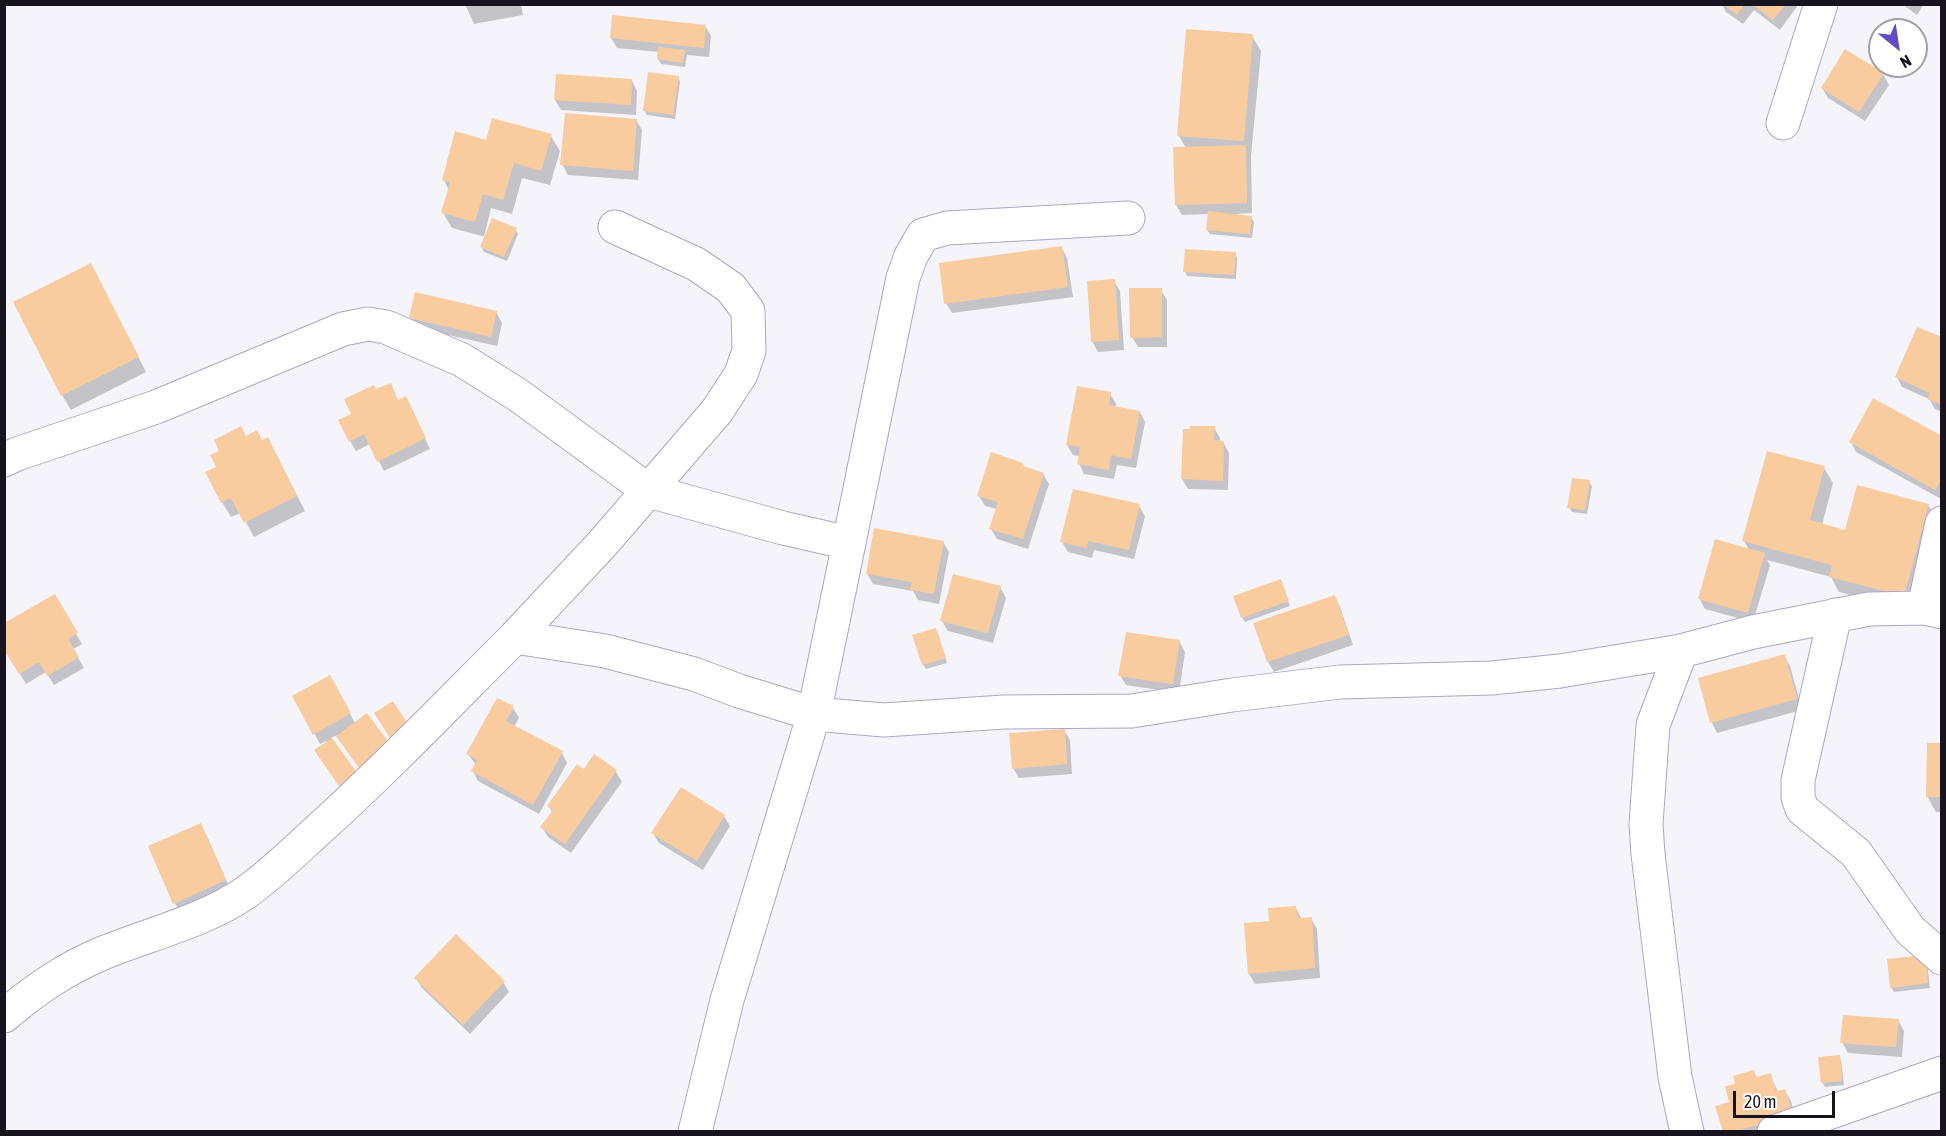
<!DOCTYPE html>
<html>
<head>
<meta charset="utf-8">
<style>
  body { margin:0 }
  #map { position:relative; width:1946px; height:1136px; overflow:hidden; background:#f6f4fb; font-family:"Asap Condensed",sans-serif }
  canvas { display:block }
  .frame { position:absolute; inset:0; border:6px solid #17131f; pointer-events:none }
  .north { position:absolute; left:1868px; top:18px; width:60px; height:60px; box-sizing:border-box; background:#fff; border:2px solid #a2a1a5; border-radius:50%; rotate:150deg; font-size:16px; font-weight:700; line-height:24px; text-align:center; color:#17131f }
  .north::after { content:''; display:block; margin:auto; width:21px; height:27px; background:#634bc3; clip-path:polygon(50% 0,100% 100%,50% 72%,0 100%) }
  .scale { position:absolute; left:1733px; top:1091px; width:102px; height:27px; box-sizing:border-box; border:3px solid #17131f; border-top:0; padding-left:8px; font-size:18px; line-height:21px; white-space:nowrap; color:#17131f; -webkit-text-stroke:4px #fff; paint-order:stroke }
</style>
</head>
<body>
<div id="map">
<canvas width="1946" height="1136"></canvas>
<div class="frame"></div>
<div class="north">N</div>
<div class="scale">20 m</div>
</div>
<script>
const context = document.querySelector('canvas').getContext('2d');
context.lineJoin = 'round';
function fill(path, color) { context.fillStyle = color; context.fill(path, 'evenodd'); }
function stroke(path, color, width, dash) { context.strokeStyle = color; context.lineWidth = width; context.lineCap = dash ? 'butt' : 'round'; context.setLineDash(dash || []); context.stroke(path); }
const shadow = new Path2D(`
  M465 4H521L523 15 474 24Z
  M1722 4H1799L1780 30 1754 10 1743 24 1726 12Z
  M1902 4H1924L1917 15Z
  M705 26 711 36 709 57 687 55 685 67 661 64 658 59 659 52 617 48 611 38Z
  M1252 36 1261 51 1251 156 1252 213 1236 214V216L1251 217 1254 222 1252 238 1210 234 1207 230 1209 214 1182 215 1176 205 1186 148 1179 136Z
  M1846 51 1883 74 1889 85 1865 121 1828 98 1822 88Z
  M678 77 680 82 675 119 647 115 644 110Z
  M632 81 637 91 636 115 561 110 555 100Z
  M636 120 642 130 638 180 568 175 562 164Z
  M551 136 560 151 550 185 522 178 512 214 491 208 484 237 515 229 518 234 507 261 484 252 482 247 486 237 452 228 443 213 449 190 444 180 487 142Z
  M1062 248 1067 258 1073 297 952 313 946 303Z
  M1235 253 1237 258 1236 279 1187 276 1185 271Z
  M99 280 146 372 71 410 62 395Z
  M1114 281 1120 291 1124 350 1098 352 1092 341Z
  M1161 290 1167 300V347H1138L1132 337Z
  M496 312 502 323 497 346 417 328 411 318Z
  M1942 339V412L1935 409 1929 399 1902 387 1897 377Z
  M376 391 411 408 430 449 384 471 370 444 356 451 350 441 353 415Z
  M1110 394 1116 404 1115 407 1140 412 1145 422 1136 468 1117 465 1114 479 1084 474 1079 463 1080 456 1073 455 1067 445Z
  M1214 428 1220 438V442H1223L1229 453 1228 490 1188 489 1182 479 1184 430Z
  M246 438 262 441 276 454 305 511 254 537 241 513 231 517 222 502 218 467 221 452Z
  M1942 438 1941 499 1856 452 1851 442Z
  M1022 464 1025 468 1043 474 1049 484 1028 549 997 539 991 529 997 509 985 506 979 496Z
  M1824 468 1833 483 1822 525 1846 531 1928 505 1937 520 1912 611 1839 592 1831 577 1767 560 1770 565 1753 622 1705 609 1699 598 1749 550 1744 541Z
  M1589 482 1592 486 1587 514 1572 512 1569 507Z
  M1139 506 1145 516 1134 559 1094 550 1092 558 1068 552 1062 542Z
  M943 542 949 552 939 604 918 600 913 591 873 584 867 574Z
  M1281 581 1290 606 1245 622 1242 617Z
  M1000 587 1006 598 993 643 948 631 942 621Z
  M54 596 82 644 73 649 84 668 54 685 46 672 26 684 4 648Z
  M1335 597 1340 607 1353 645 1274 672 1268 662 1255 624Z
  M938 634 947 663 926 669 923 664Z
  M1179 641 1185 652 1179 693 1126 685 1120 675Z
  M1784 656 1790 666 1802 710 1717 733 1712 723 1700 679Z
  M330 677 355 723 368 780 337 735 331 738 356 775 343 790 319 755 327 743 326 741 320 744 294 696Z
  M513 708 519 718 514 727 562 753 567 763 539 814 478 781 473 771 476 765 468 754Z
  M1064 730 1070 740 1072 774 1019 778 1013 768Z
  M1942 745V812H1936L1927 796Z
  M616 772 622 782 571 853 548 837 542 827 552 812 549 806Z
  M724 816 730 826 703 870 659 843 653 833Z
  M206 834 231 891 180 913 175 903Z
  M1296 908 1302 920 1311 919 1317 929 1320 978 1255 984 1249 974 1271 922Z
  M1927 961 1930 988 1894 992 1891 987Z
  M416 978 503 982 509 992 470 1034 422 988Z
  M1898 1020 1904 1031 1902 1057 1848 1053 1842 1042Z
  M1839 1056 1841 1061 1844 1085 1825 1087 1822 1082Z
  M1754 1072 1757 1078 1770 1075 1778 1092 1785 1091 1791 1101 1797 1125 1775 1132H1724L1737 1085Z`);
const building = new Path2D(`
  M1723 4H1745L1737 15Z
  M1752 4H1786L1773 20Z
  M612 15 706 25 704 48 610 38Z
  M1186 29 1253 34 1244 141 1177 136Z
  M658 47 685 50 683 63 657 59Z
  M1845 49 1884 73 1859 112 1821 88Z
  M648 72 679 76 673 115 643 111Z
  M556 74 632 79 631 105 554 100Z
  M565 113 637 119 633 171 560 165Z
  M492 118 552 134 541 171 514 163 503 200 483 194 475 222 441 213 450 182 442 180 455 131 486 140Z
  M1246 145 1247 203 1175 205 1173 147Z
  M1208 211 1252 216 1250 234 1206 230Z
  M492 218 517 228 504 257 480 247Z
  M1062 246 1068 287 944 304 939 263Z
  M1185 249 1236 252 1234 275 1183 272Z
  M91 263 139 357 61 396 13 302Z
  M1115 279 1119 340 1091 342 1087 281Z
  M1129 288H1162V337L1130 338Z
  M415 292 497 311 491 337 409 318Z
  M1917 327 1942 337V405L1927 399 1930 393 1895 377Z
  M391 383 398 400 406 396 426 438 377 462 364 434 349 442 338 420 351 414 344 399 374 385 376 389Z
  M1077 386 1111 392 1109 405 1140 411 1131 459 1111 455 1109 470 1077 464 1080 447 1066 445Z
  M1873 398 1942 436V479L1935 490 1849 442Z
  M241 426 246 436 257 430 262 440 268 437 297 496 244 523 231 498 221 503 205 472 216 467 210 455 219 451 214 440Z
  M1190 426H1215L1214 440 1224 441 1223 481 1181 479 1183 429H1190Z
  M1767 451 1825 466 1810 520 1845 530 1857 485 1929 504 1904 596 1829 577 1832 565 1742 541Z
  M991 452 1023 463V466L1044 473 1023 539 989 529 998 502 977 496Z
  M1572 478 1590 480 1585 510 1567 508Z
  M1073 489 1140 504 1129 550 1088 541 1087 548 1060 542Z
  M874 528 944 541 934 594 910 590 912 582 866 574Z
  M1715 539 1765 553 1748 613 1698 599Z
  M953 574 1001 586 988 633 940 621Z
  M1281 579 1289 601 1241 618 1233 596Z
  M55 594 78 633 68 639 79 657 47 676 39 662 19 674 4 650V623Z
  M1335 595 1349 635 1267 662 1253 623Z
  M936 628 946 658 922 665 912 635Z
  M1126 632 1180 640 1173 684 1118 676Z
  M1785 654 1797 699 1710 723 1698 678Z
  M330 675 351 713 313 735 292 696Z
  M497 698 514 706 506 721 563 751 533 805 471 771 477 760 466 754Z
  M393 701 413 732 394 744 374 713Z
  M367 713 393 748 361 771 336 736Z
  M1065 729 1067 764 1012 769 1009 733Z
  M332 738 358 774 339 786 314 750Z
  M1927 743H1942V797H1926Z
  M594 754 617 770 565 844 540 827 553 810 547 806 577 764 584 769Z
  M681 787 725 815 697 861 651 833Z
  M201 823 226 880 173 904 148 846Z
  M1296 906 1298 918 1312 917 1315 968 1248 974 1244 923 1269 921 1268 908Z
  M456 934 505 981 463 1025 414 978Z
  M1925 955 1928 983 1890 988 1887 959Z
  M1843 1015 1899 1019 1896 1047 1840 1043Z
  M1840 1055 1842 1081 1821 1083 1818 1057Z
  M1754 1070 1756 1077 1771 1073 1776 1091 1785 1089 1793 1115 1732 1132H1723L1715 1106 1729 1102 1725 1086 1735 1084 1733 1076Z`);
const street = new Path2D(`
  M1783 123 1821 4
  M4 460 17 454 156 407 343 329 368 324 386 327 462 360 518 395 649 491 783 528 849 543
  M1924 608 1942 523
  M1835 615 1798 780V797L1802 809 1856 853 1910 930 1942 958
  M515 637 603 543 717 411 741 374 749 351 748 311 731 288 696 264 615 227
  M1681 651 1653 725 1646 824 1648 854 1675 1077 1687 1132
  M4 1016C36 989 65 969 103 953 147 935 207 920 245 893 271 875 294 852 317 831 386 769 450 702 515 637L605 651 694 674 739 691 814 714 884 720 1004 712 1132 711 1232 695 1340 682 1492 678 1560 671 1681 651 1753 632 1869 609 1924 608 1942 612
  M695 1132 727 1000 814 714 903 278 911 256 923 235 947 228 1128 218
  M1774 1132 1942 1073`);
fill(shadow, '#0003');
fill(building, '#f8cc9f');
stroke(street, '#aea5c6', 35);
stroke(street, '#fff', 33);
</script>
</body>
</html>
